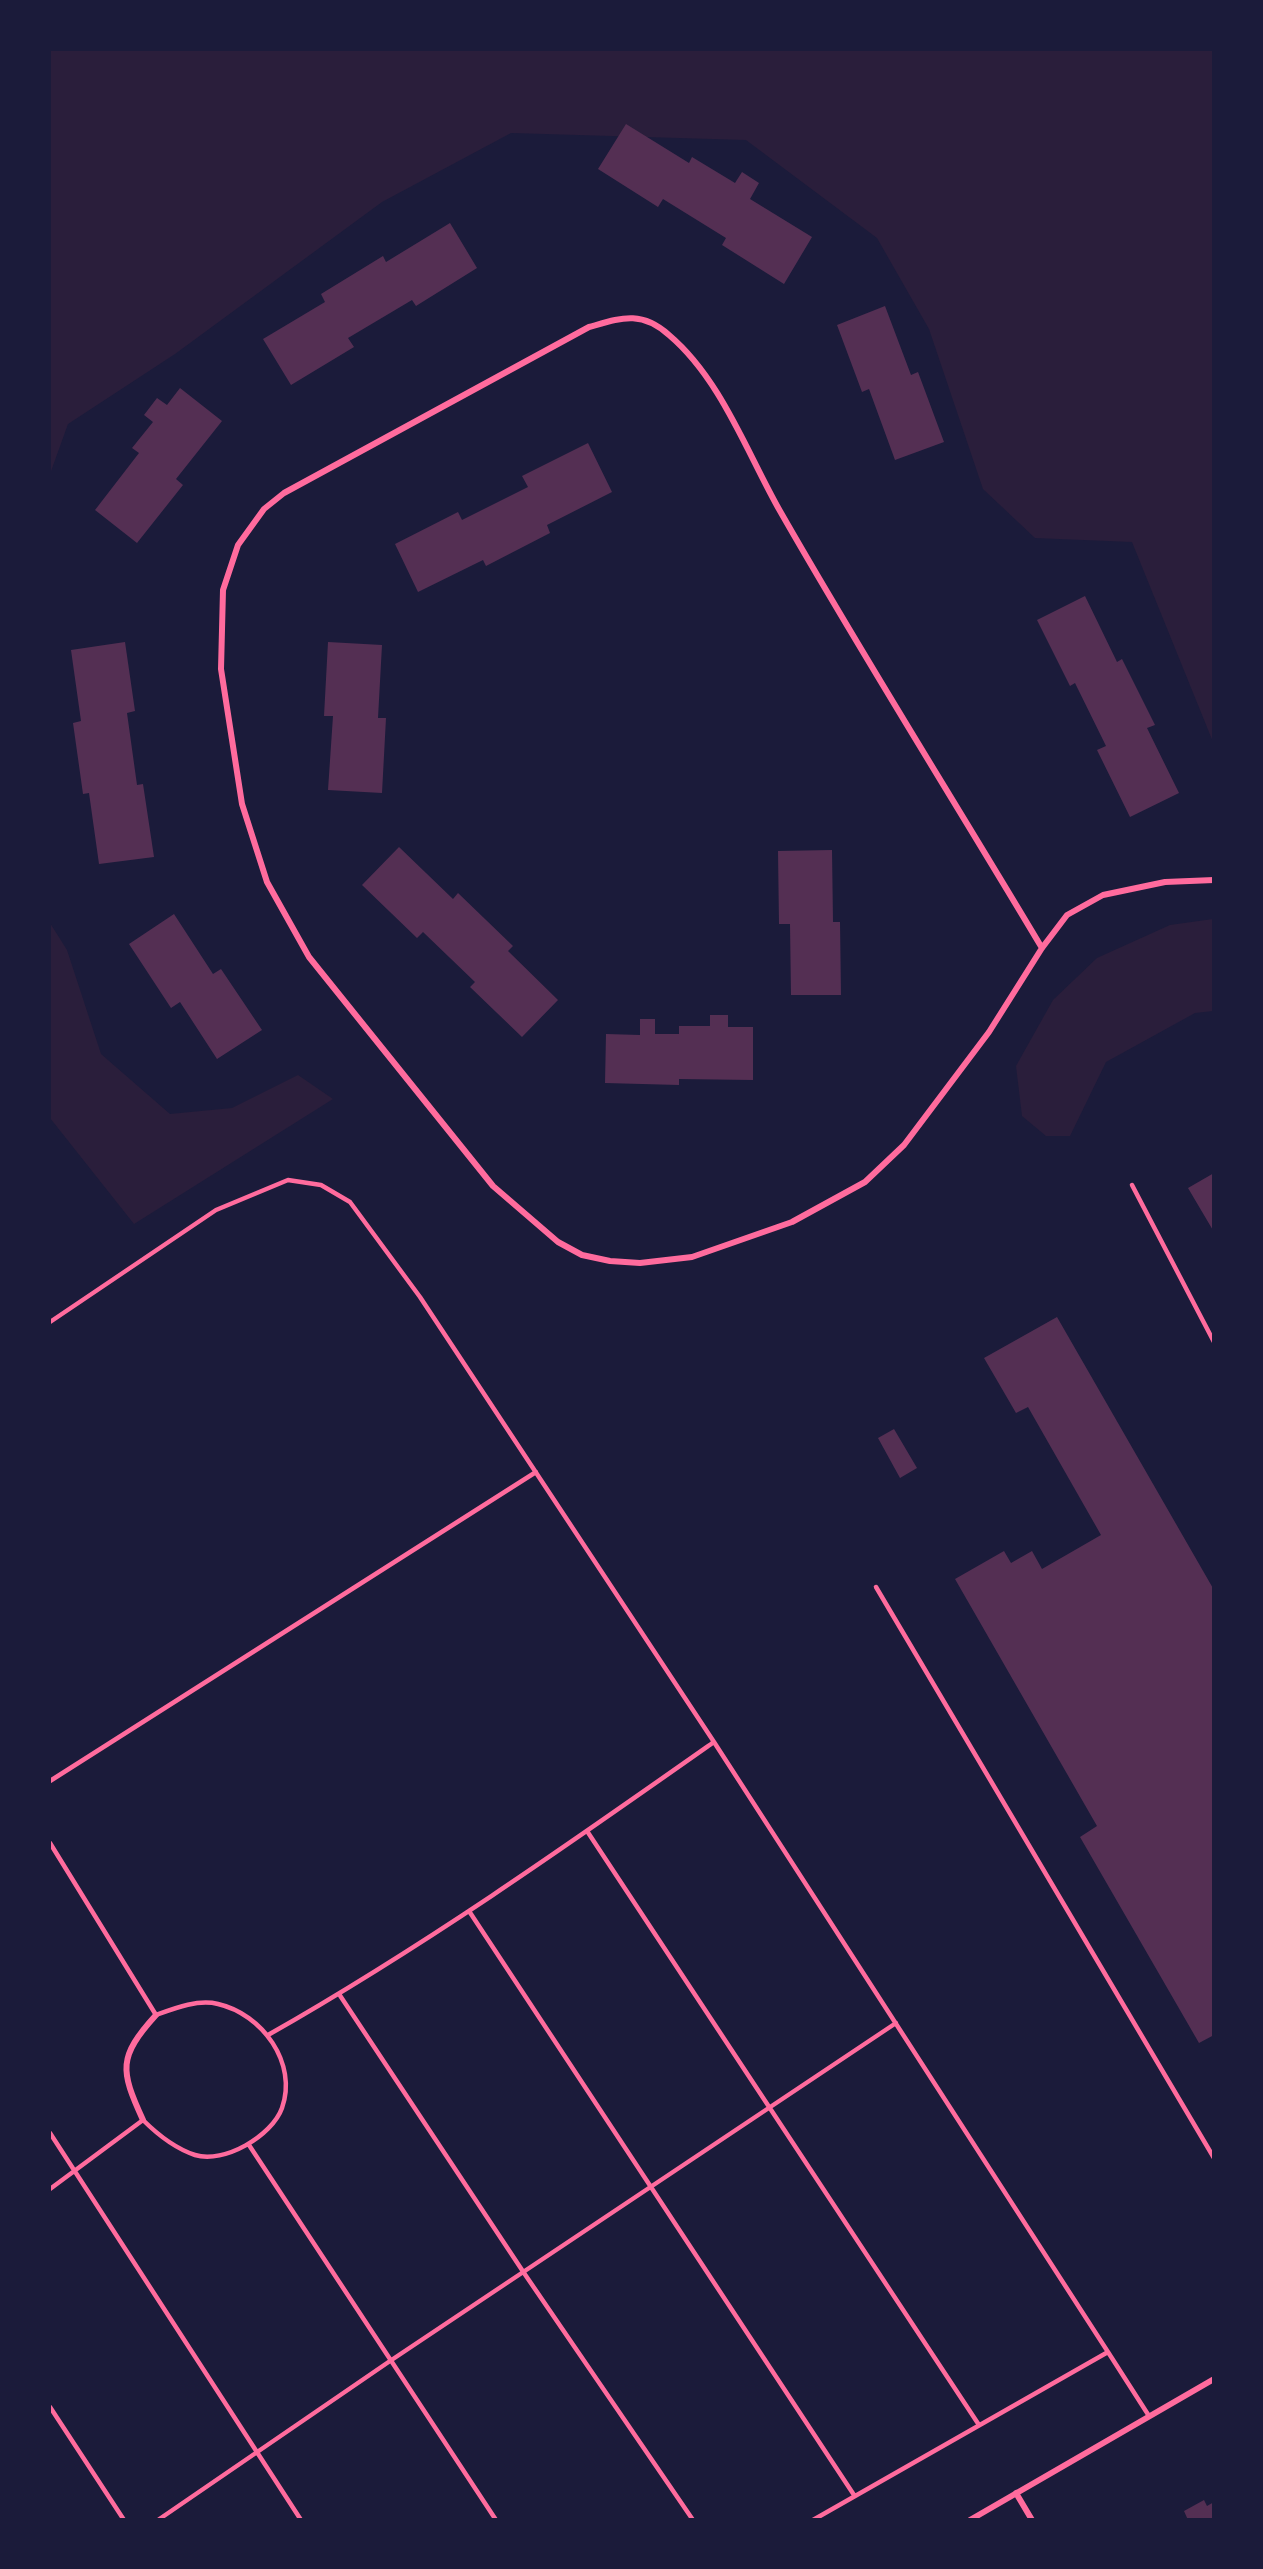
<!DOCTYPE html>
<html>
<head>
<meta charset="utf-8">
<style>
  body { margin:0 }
  #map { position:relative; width:1263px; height:2569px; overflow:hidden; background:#1b1b3a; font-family:Lato,sans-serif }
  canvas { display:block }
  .frame { position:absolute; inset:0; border:51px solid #1b1b3a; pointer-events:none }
</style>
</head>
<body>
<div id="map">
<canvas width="1263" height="2569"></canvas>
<div class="frame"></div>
</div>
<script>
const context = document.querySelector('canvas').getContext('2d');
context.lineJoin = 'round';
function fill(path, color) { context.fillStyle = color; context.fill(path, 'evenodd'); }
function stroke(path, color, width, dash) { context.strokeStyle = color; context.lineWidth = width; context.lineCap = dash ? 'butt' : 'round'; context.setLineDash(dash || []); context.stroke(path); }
const green = new Path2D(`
  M50 50H1213V742L1132 542 1035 538 983 489 929 329 877 238 746 140 511 133 382 202 175 354 68 424 50 474Z
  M1213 919V1011L1195 1013 1106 1062 1070 1136H1046L1022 1116 1016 1066 1053 1000 1097 958 1170 925Z
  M50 923 67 950 101 1054 170 1114 232 1108 298 1075 333 1099 134 1224 50 1118Z`);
const building = new Path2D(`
  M626 124 689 163 692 157 735 183 742 172 759 183 750 199 812 237 784 284 722 245 726 238 663 199 658 207 598 169Z
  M450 223 477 268 416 306 412 300 348 338 354 347 291 385 263 339 325 302 321 294 383 256 386 262Z
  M885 306 911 375 918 372 944 442 895 460 869 389 862 392 837 325Z
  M180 388 222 421 176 479 183 485 137 543 95 510 139 453 132 448 153 422 144 415 157 398 167 405Z
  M588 443 612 492 547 525 550 533 486 566 483 560 418 592 395 544 458 512 462 520 528 487 522 476Z
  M1085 596 1117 662 1122 659 1155 725 1147 728 1179 793 1130 817 1097 750 1106 746 1075 683 1070 686 1037 620Z
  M125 642 135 711 127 713 137 785 143 784 154 857 99 864 89 793 83 794 73 723 81 721 71 650Z
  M328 642 382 645 378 718H386L382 793 328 790 333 716H324Z
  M399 847 453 899 458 893 513 946 508 951 558 1000 522 1037 470 987 475 982 423 932 417 938 362 885Z
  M832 850 833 922H840L841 995H791L790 924H779L778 851Z
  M174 914 213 974 221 969 262 1030 217 1059 180 1002 171 1008 129 944Z
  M710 1015H728V1027H753V1080L679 1079V1085L605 1083 606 1034 640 1035V1019H655V1034H679V1026H710Z
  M1214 1173V1232L1188 1188Z
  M1057 1317 1214 1590V2035L1199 2043 1080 1837 1097 1826 955 1579 1004 1551 1011 1563 1032 1551 1042 1569 1101 1535 1028 1407 1016 1413 984 1358Z
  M894 1429 917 1468 900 1478 878 1438Z
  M1204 2500 1207 2506 1214 2502V2520H1188L1184 2511Z`);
const service = new Path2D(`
  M1132 1185 1214 1342
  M50 1322 216 1210 288 1180 321 1185 350 1202 420 1297 714 1742 1108 2352 813 2520
  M876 1587 1214 2158
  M50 1781 536 1472
  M587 1831 979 2425
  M50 1843 156 2015C175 2008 198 1999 218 2004 262 2014 298 2063 282 2108 272 2136 224 2164 195 2155 174 2148 158 2135 143 2120L50 2189
  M469 1911 854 2495
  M339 1994 524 2273 693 2520
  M268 2035C423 1947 569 1844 714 1742
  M50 2133 301 2520
  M249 2145 496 2520
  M1108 2352 1149 2416
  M50 2407 124 2520
  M158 2520 390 2361 896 2023`);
const minor = new Path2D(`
  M1042 948C955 802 864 658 780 511 747 453 721 379 669 335 641 310 621 318 589 327L284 493 264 509 238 545 223 590 221 669 242 804 267 882 309 957 493 1186 558 1242 582 1255 610 1261 640 1263 692 1257 792 1222 865 1182 904 1145 989 1032 1042 948 1067 915 1103 895 1165 882 1214 880
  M143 2120C120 2070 118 2057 156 2015
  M1016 2493 1032 2520
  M970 2520 1214 2379`);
fill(green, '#2a1e3b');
fill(building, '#542f53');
stroke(service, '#ff6b9d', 4.5);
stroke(minor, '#ff6b9d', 6);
</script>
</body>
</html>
